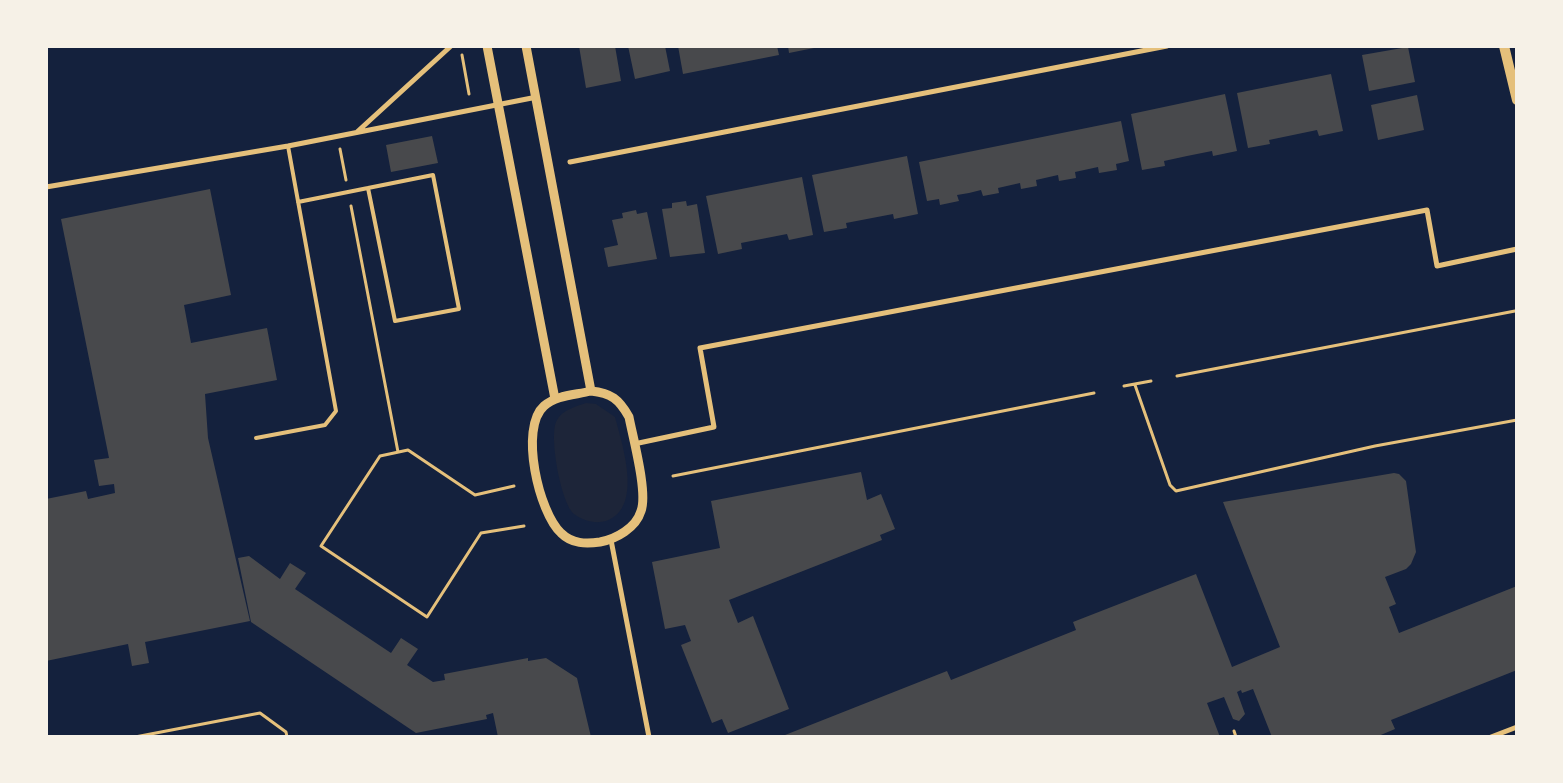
<!DOCTYPE html>
<html>
<head>
<meta charset="utf-8">
<style>
  body { margin:0 }
  #map { position:relative; width:1563px; height:783px; overflow:hidden; background:#14213d; font-family:"Times New Roman",serif }
  canvas { display:block }
  .frame { position:absolute; inset:0; border:48px solid #f6f1e7; pointer-events:none }
</style>
</head>
<body>
<div id="map">
<canvas width="1563" height="783"></canvas>
<div class="frame"></div>
</div>
<script>
const context = document.querySelector('canvas').getContext('2d');
context.lineJoin = 'round';
function fill(path, color) { context.fillStyle = color; context.fill(path, 'evenodd'); }
function stroke(path, color, width, dash) { context.strokeStyle = color; context.lineWidth = width; context.lineCap = dash ? 'butt' : 'round'; context.setLineDash(dash || []); context.stroke(path); }
const green = new Path2D(`
  M586 403 596 404 615 417C622 444 644 508 606 521 596 524 583 521 574 514 561 503 548 434 557 420 562 410 577 406 586 403Z`);
const building = new Path2D(`
  M579 46H615L621 81 586 88Z
  M628 46H665L670 71 635 79Z
  M678 46H777L779 55 683 74Z
  M788 46H819V47L789 53Z
  M1408 47 1415 82 1369 91 1362 55Z
  M1331 74 1343 131 1319 136 1317 130 1269 140 1270 144 1248 148 1237 93Z
  M1225 94 1237 151 1213 156 1212 151 1187 156 1164 161 1165 166 1142 170 1131 114Z
  M1417 95 1424 130 1378 140 1371 105Z
  M1121 121 1129 161 1116 164 1117 170 1099 173 1098 167 1075 172 1076 178 1059 181 1058 175 1036 180 1037 186 1021 189 1020 183 998 188 999 193 983 196 981 190 969 193 957 195 959 201 940 205 939 199 927 201 919 162Z
  M432 136 438 163 391 172 386 145Z
  M907 156 918 214 894 219 893 214 846 223 847 228 824 232 812 175Z
  M802 177 813 235 789 240 787 234 741 243 742 249 718 254 706 196Z
  M210 189 231 295 184 305 191 343 267 328 277 380 205 394 208 438 250 621 145 642 149 663 132 666 128 644 46 661V499L86 491 88 499 115 493 114 484 99 486 94 460 109 458 61 219Z
  M686 201 687 206 697 204 705 253 670 257 662 209 672 208V203Z
  M636 210 637 214 647 212 657 259 608 267 604 248 618 245 612 220 623 218 622 213Z
  M861 472 867 500 881 494 895 529 880 535 882 540 729 600 738 623 753 616 789 709 728 733 722 719 712 723 681 645 691 641 685 625 665 629 652 562 720 548 711 501Z
  M1394 473 1399 474 1406 481 1416 552 1411 564 1406 569 1385 577 1396 604 1389 607 1399 633 1517 586V670L1391 720 1395 729 1376 737H1272L1253 689 1242 693 1241 690 1237 692 1245 714 1239 721 1233 719 1224 697 1207 703 1220 737H780L947 671 951 680 1076 630 1073 622 1196 574 1232 667 1280 647 1223 502Z
  M249 556 280 579 290 563 306 573 295 589 391 653 401 638 418 649 407 665 433 682 445 680 444 674 528 658V661L546 658 577 678 591 737H498L493 713 486 715 487 719 416 733 251 622 238 558Z`);
const path = new Path2D(`
  M462 55 469 94
  M340 149 346 180
  M351 206 398 452
  M1177 376 1515 311
  M1135 385 1170 485 1176 491 1375 446 1517 420
  M1124 386 1151 381
  M673 476 1094 393
  M514 486 475 495 408 450 380 456 321 546 427 617 481 533 524 526
  M1234 731 1236 737
  M135 737 260 713 286 732 287 737`);
const service = new Path2D(`
  M298 202 433 175 459 309 395 321 368 188
  M256 438 325 425 336 411 288 146`);
const minor = new Path2D(`
  M357 132 451 46
  M570 162 1167 46
  M46 187 288 146 537 97
  M634 444 714 427 700 348 1427 210 1437 266 1517 249
  M611 540 649 737
  M1491 737 1517 727`);
const tertiary = new Path2D(`
  M487 46 555 399
  M526 46 591 391
  M591 391C611 393 619 399 629 417 633 438 648 493 641 511 636 528 616 539 600 542 586 544 572 544 561 533 539 513 519 428 544 406 556 395 576 395 591 391Z`);
const secondary = new Path2D(`
  M1504 46 1517 100`);
fill(green, '#1d2539');
fill(building, '#48494c');
stroke(path, '#e5c07b', 3);
stroke(service, '#e5c07b', 4);
stroke(minor, '#e5c07b', 5);
stroke(tertiary, '#e5c07b', 9);
stroke(secondary, '#e5c07b', 10);
</script>
</body>
</html>
